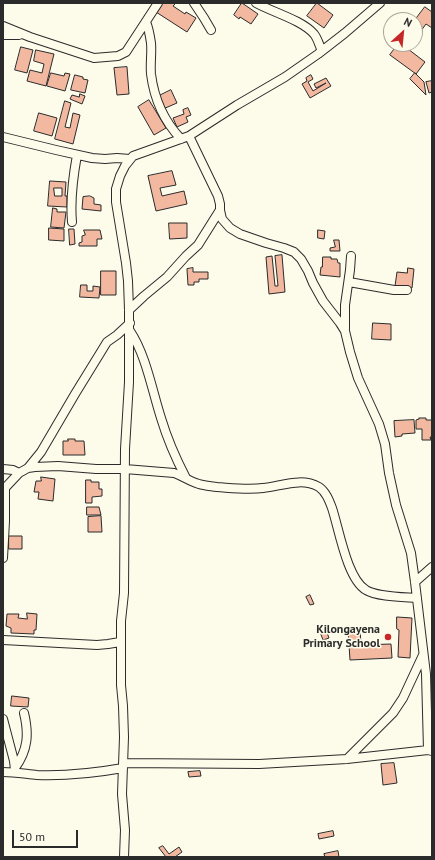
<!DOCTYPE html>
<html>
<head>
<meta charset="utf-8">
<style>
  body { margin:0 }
  #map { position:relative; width:435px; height:860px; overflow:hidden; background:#fdfbea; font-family:"PT Sans",sans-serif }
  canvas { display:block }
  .frame { position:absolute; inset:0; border:4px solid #2b2b2b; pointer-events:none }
  .north { position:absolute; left:383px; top:12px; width:40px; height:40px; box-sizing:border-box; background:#fdfbea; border:1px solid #a9a89e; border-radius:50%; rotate:27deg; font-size:11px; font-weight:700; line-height:16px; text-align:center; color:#2b2b2b }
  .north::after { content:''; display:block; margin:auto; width:14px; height:18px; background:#c62828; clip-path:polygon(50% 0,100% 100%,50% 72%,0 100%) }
  .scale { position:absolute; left:12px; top:830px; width:66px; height:18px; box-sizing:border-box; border:2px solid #2b2b2b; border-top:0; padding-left:5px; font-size:12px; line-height:14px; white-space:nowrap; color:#2b2b2b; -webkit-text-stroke:3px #fdfbea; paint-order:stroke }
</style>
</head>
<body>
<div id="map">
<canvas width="435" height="860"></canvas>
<div class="frame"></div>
<div class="north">N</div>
<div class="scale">50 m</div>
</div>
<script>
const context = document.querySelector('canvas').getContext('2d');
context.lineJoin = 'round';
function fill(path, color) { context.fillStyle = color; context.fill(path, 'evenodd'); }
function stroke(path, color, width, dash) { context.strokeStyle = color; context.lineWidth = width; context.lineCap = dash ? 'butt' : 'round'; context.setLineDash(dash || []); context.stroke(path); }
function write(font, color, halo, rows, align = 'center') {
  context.font = font + ' "PT Sans",sans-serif'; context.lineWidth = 3; context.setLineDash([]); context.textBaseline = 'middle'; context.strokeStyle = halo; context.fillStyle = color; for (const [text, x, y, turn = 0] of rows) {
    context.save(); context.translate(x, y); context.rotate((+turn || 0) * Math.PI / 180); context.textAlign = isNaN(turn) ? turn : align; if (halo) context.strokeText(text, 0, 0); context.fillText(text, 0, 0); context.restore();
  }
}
const building = new Path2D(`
  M162 3H174L175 4 173 6 185 14 186 12 196 18 187 32 156 12Z
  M242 3 258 14 251 24 240 17 239 19 234 15Z
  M317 3 333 15 324 28 307 16Z
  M425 7 432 12V28L426 24 415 39V20Z
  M398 44H411L408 49 425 62 416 74 390 55Z
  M21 47 33 50 27 73 15 70Z
  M36 50 54 54 46 86 27 81 30 70 42 73 44 64 34 61Z
  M127 67 129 94 117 95 114 68Z
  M51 73 64 76 65 73 70 74 65 91 47 86Z
  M415 73 424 82 426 95 410 79Z
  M75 75 83 77V79L88 80 85 93 71 90Z
  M311 75 313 79 308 82 313 91 326 83 316 88 314 84 326 78 331 86 310 98 302 84 307 81 306 78Z
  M432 81V92L429 93 426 82Z
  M171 90 177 103 163 109 157 97Z
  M80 94 85 96 82 104 70 99 72 95 79 97Z
  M149 100 166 128 154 135 138 107Z
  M65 101 71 103 65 127 70 128 73 113 80 115 73 144 55 139Z
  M188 108 191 115 186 117 188 122 177 127 173 118 184 114 183 110Z
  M39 113 57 118 52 136 34 131Z
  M172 171 176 185 160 188 162 196 184 191 187 204 156 211 148 176Z
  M50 181 66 182 65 196H67V207L48 206ZM54 188H62V196H55Z
  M90 196 94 198V204L101 205V211L82 209 83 197Z
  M53 208 57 209V212H66L64 228 51 227Z
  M169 223H187V238L170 239Z
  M49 228 64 229V241L49 240Z
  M69 229H74L75 244 70 245Z
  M84 230H100L102 239H97V246H79V243L82 242V236L85 235Z
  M318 230 325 231 324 239 318 238Z
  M334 240H339L340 251H330V248L335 247Z
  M282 255 285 292 269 294 266 257 272 256 275 286H278L275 256Z
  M323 257H331V259H337L338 263H340V277L320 275 321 267H322Z
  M193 268V272H208V279H199V282H194V285H188L187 269Z
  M408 268 414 269 412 288 395 286 397 272 407 273Z
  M101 271H116V295H101Z
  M81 285H87V291H93V286L100 287 99 298 80 297Z
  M373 323 391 324V340L372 339Z
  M419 418H426V420H432V437H430L431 440H422V429H416V420L419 419Z
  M414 420 415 433 402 434V436L395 437 394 421Z
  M68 439H75V441H84L85 455H63V441H68Z
  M41 477 55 479 53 501 38 499 39 492H34L36 481H41Z
  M86 480H91V482H99V489H102V496L92 497V503H86Z
  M87 507H99L101 515H87Z
  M101 516 102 532H88V517Z
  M9 536H22V549H9Z
  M310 595 314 604 310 605 306 597Z
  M27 613 37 614 36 630H34V634L11 633V628L6 626 7 614H19L18 618 27 619Z
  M397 617 412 618 410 658 398 657 399 630 397 629Z
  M360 629 361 645 391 644 392 658 350 660 348 630Z
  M326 630 329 638 323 640 320 632Z
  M12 696 29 698 28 707 11 706Z
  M394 763 397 783 383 785 381 764Z
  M200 771 201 776 189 777 188 772Z
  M333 831 334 836 319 839 318 834Z
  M163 846 169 854 179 847 182 852 175 857H166L159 848Z
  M338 851 339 857H325L324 854Z`);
const street = new Path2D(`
  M194 3 204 18 211 30
  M256 3C272 12 302 20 314 34 318 39 319 45 322 51
  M146 22C149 29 150 36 151 43 152 53 150 64 151 74 154 98 164 121 181 139
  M3 26 30 37 94 58 118 56 126 52 158 3
  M3 35H19
  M3 137 56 150 92 158 105 159 117 158 130 159
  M220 210 222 219 230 228 240 234 266 243 284 248 294 252 301 259 308 271 313 283 323 301 340 323 345 331 350 352 358 378 379 424 385 444 389 473 396 505 411 553 415 582 426 674 428 750
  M72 222C70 199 73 177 77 155
  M349 282 394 290H407
  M129 310 144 296 167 277 186 256 198 245 220 210V204L218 196 189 136
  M345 329V305L350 270 351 256
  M130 331C146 355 152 390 161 418 167 438 176 459 186 478
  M28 468 41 452 75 394 107 342 117 335 130 323
  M3 469 13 470 19 473
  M3 490 19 473 28 468 35 467 58 466 96 469H125L174 473C183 476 191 482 199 484 205 486 211 486 217 487 232 488 248 490 263 488 282 486 301 477 319 487 326 492 329 500 332 508 339 529 347 579 366 590 377 597 404 597 417 598
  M3 558 5 521V488
  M415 582 432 567
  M3 640 97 645 108 644 120 642
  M3 719 14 761 15 770
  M347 759 393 713 403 698 423 655
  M123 763 259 764 347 759 428 750 432 751
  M15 768C28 750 29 734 24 713
  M3 772C14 772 26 774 37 775 66 776 95 773 123 768
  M124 857 125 830 122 794 124 737 123 706 121 685V621L124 593 125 449 129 382V310L128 281 126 263 116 202V189L120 176 125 166 133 156 189 136 237 105 285 77 318 54 345 33 380 3`);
const markers = [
  [388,637,4,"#c62828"]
];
const poiNames = [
  ["Kilongayena",380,630],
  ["Primary School",380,644]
];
fill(building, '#f2b8a0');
stroke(building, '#2b2b2b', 1);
stroke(street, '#2b2b2b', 10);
stroke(street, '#fdfbea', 8);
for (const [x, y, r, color] of markers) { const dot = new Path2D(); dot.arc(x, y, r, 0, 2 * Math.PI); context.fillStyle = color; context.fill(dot); stroke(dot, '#fdfbea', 1.5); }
write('bold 12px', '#2b2b2b', '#fdfbea', poiNames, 'right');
</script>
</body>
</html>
